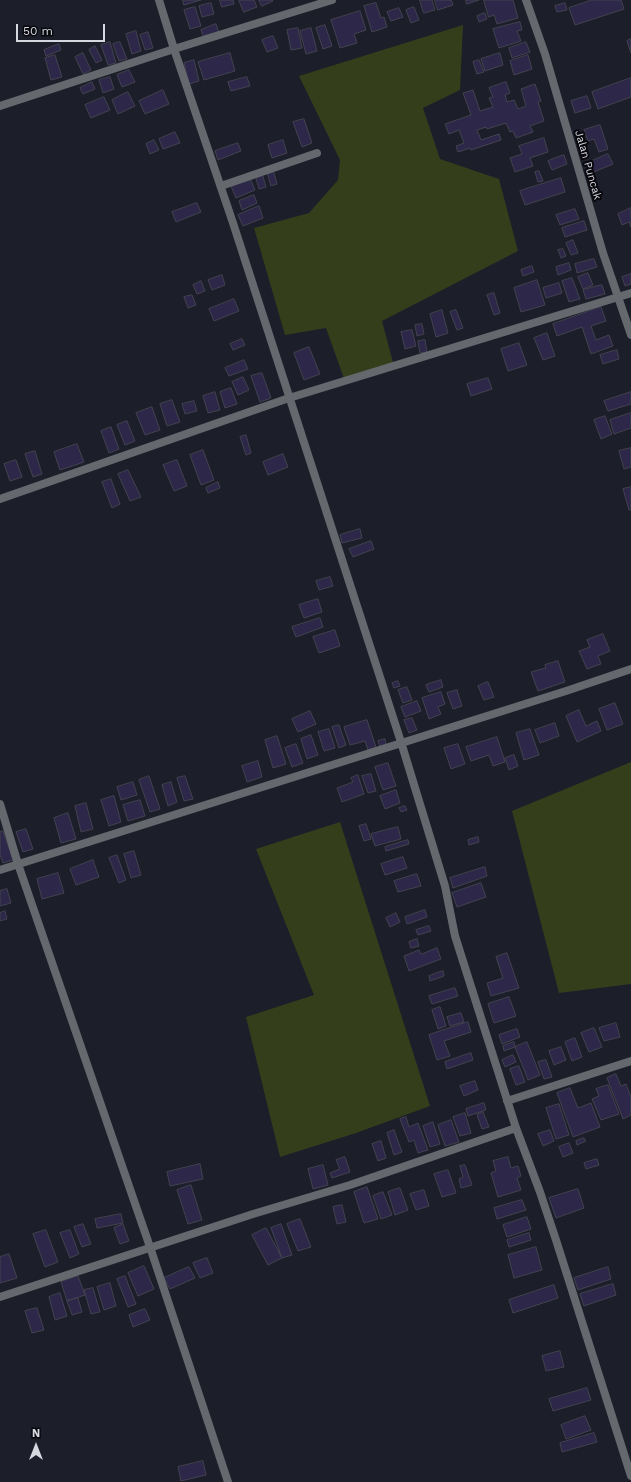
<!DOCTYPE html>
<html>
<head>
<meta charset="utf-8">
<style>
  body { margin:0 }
  #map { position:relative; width:631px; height:1482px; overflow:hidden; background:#1c1e2a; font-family:"Work Sans",sans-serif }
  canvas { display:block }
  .north { position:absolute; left:16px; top:1426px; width:40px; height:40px; -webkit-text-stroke:3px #08080d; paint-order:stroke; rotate:0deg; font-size:11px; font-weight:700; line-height:16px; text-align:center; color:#d6d8e0 }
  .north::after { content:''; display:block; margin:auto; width:14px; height:18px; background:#d6d8e0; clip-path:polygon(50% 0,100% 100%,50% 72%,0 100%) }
  .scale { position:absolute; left:16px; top:24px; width:89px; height:18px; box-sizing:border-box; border:2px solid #d6d8e0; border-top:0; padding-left:5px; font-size:12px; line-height:14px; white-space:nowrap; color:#d6d8e0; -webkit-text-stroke:3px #08080d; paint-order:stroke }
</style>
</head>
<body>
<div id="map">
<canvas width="631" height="1482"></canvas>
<div class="north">N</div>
<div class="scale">50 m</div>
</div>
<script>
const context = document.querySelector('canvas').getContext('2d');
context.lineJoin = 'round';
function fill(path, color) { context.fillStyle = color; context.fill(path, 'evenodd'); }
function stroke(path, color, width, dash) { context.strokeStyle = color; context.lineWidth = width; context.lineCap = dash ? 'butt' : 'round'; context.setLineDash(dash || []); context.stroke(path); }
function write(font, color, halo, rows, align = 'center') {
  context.font = font + ' "Work Sans",sans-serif'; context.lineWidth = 4; context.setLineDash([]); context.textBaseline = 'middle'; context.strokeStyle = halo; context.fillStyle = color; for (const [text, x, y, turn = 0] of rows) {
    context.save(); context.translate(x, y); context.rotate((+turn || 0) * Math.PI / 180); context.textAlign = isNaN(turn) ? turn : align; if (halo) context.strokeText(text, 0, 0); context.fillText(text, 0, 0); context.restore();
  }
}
const green = new Path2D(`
  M463 25 460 90 423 108 440 159 499 179 518 251 382 321 394 366 346 384 326 328 285 335 254 228 309 213 338 180 340 160 299 76Z
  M631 762V984L559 993 512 811Z
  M340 822 430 1106 356 1133 280 1157 246 1017 314 995 256 849Z`);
const building = new Path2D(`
  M183 0H201L184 5Z
  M220 0H233L234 4 222 7Z
  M239 0H254L257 7 244 12Z
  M259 0H272L273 1 262 6Z
  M420 0H432L435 10 424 13Z
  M435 0H451L453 5 438 10Z
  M466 0H479L467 4Z
  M484 0H513L518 18 497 24 494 15 489 17Z
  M592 0H621L624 9 575 25 569 8Z
  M211 3 214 14 202 17 199 6Z
  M376 3 381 18 384 17 387 27 372 32 364 6Z
  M565 3 567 10 557 12 555 6Z
  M195 7 201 26 190 29 184 10Z
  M414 7 419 20 411 23 406 10Z
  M399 8 403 17 391 21 387 12Z
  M360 11 366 30 354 34 357 43 340 48 331 20Z
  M485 13 487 19 479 22 477 16Z
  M520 22 522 30 517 31 521 41 499 48 493 29Z
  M216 24 219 33 204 38 201 30Z
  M325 25 332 46 323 49 316 28Z
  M298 28 302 48 291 50 287 30Z
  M311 28 317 51 306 54 300 31Z
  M136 31 141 51 132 54 126 34Z
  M148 32 153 48 145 50 140 35Z
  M273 36 278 48 267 52 262 40Z
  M631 39V53L627 41Z
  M110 42 116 63 108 65 101 45Z
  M120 42 127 59 119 61 113 44Z
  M526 42 530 52 512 58 509 48Z
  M59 44 61 50 46 56 44 50Z
  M95 46 102 60 96 63 89 50Z
  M83 53 91 70 83 74 75 57Z
  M230 53 235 71 204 80 198 62Z
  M500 53 503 65 485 71 481 59Z
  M55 55 62 77 51 80 45 58Z
  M528 55 532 69 514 75 510 61Z
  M194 60 199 81 189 84 184 63Z
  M479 60 484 72 477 74 473 62Z
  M129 70 135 82 122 87 117 75Z
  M110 77 114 89 103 93 99 80Z
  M247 77 250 86 231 91 228 82Z
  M631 78V97L598 109 592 92Z
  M92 82 95 89 83 94 80 88Z
  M506 82 510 93 505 95 507 102 514 100 518 109 526 106 521 89 535 84 541 101 538 102 544 121 530 126 533 132 516 138 513 131 510 132 506 123 487 129 486 127 477 130 481 140 499 134 501 140 471 150 470 148 458 152 456 146 464 143 459 130 449 134 445 124 471 115 463 93 473 90 480 111 493 107 489 98 493 97 489 88Z
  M163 90 169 104 145 114 139 101Z
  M128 92 135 106 118 114 112 100Z
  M587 96 591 108 575 113 571 101Z
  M104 97 110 110 91 118 85 105Z
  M304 119 312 143 302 147 293 122Z
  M600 125 608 149 599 152 594 139 588 141 584 130Z
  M175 132 180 143 163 149 159 139Z
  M544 138 548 152 530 158 533 166 515 172 510 158 522 154 519 146Z
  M154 140 159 150 150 154 146 144Z
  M283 140 287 153 272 158 268 145Z
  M238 143 241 151 218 160 215 151Z
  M608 154 613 164 589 174 585 164Z
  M564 155 567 164 552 170 548 161Z
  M273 170 277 184 271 186 267 172Z
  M539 171 543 181 538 182 535 172Z
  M262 173 266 187 259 189 255 175Z
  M250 178 255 190 236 198 231 186Z
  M561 178 565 192 525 205 520 191Z
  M254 195 257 203 242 210 239 201Z
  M197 203 201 212 176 222 172 212Z
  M259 206 263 218 243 226 238 215Z
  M631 208V227L629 222 622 225 618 214Z
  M575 209 579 219 560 225 556 215Z
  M584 221 587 230 565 237 562 228Z
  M573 240 578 253 571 255 566 243Z
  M563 249 566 256 561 258 558 250Z
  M594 259 597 267 577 273 575 264Z
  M569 263 571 270 558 275 556 267Z
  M532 266 534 272 523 276 521 270Z
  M588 273 593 285 583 289 578 277Z
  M631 274V284L625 286 622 277Z
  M222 275 225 285 212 290 208 280Z
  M572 278 580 299 569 302 562 281Z
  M537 280 545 305 521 312 514 288Z
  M201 281 205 291 197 294 193 285Z
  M559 283 562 293 546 298 543 288Z
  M602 285 605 294 586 299 583 290Z
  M494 293 500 313 494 315 487 295Z
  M192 295 196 305 188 308 184 297Z
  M234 299 239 311 214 321 209 309Z
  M601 307 606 321 591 326 596 340 609 335 613 346 591 354 582 327 557 336 553 324Z
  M442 310 448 333 436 337 430 314Z
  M456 310 463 328 457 330 450 312Z
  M422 324 424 334 417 336 415 325Z
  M412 330 416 346 405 349 401 332Z
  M547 333 555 356 543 360 534 338Z
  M242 339 245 345 233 350 230 344Z
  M425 340 427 352 420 353 418 341Z
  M519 343 527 365 508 371 501 349Z
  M309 347 320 374 304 380 294 353Z
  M617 350 619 359 603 364 600 355Z
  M244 360 248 369 229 376 225 368Z
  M262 373 271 398 260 402 251 376Z
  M243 377 249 390 238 395 232 382Z
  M488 378 492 389 471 396 467 384Z
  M231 388 237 404 225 408 220 392Z
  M215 392 220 410 208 413 203 396Z
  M631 392V404L608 411 604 401Z
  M172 400 180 422 167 426 160 404Z
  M194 401 197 411 185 414 182 404Z
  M152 407 160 430 145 435 136 413Z
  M631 413V428L614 434 610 420Z
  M605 416 612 434 601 439 594 420Z
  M127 421 135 441 125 445 117 425Z
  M111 427 119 449 109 453 101 431Z
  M246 435 251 453 246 455 240 437Z
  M77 444 84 462 60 470 54 452Z
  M631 448V467L624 469 619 451Z
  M203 450 214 480 201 485 190 455Z
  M35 451 42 474 33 477 25 454Z
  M283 454 288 467 268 475 263 462Z
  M16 460 22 477 10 481 4 464Z
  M177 460 187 486 174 491 163 465Z
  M128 470 141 497 130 501 118 474Z
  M111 479 120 504 112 508 102 482Z
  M218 482 220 488 208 493 206 488Z
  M631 487V510H629L623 489Z
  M360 529 362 538 342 543 340 535Z
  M371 541 374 549 353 557 349 549Z
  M330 577 333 586 319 590 316 581Z
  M318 599 322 612 304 618 299 605Z
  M320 618 323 627 296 637 292 627Z
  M335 630 340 646 319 653 313 637Z
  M603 634 610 651 598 656 601 664 587 669 579 651 590 647 587 640Z
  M558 661 565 682 538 691 531 672 546 668 545 665Z
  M441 680 443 687 429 692 426 685Z
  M398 681 400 686 394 688 392 683Z
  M488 682 494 697 484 700 478 686Z
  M407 687 412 700 403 703 398 690Z
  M457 690 462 706 453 709 447 693Z
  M441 692 445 704 438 707 441 714 429 719 422 698Z
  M417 701 421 711 405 717 401 707Z
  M615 703 623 724 607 730 599 709Z
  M579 710 586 726 597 721 601 731 577 742 566 716Z
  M310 711 316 724 298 732 292 719Z
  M412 718 417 730 409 733 404 720Z
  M367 720 376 747 368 750 365 741 350 745 344 727Z
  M555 723 559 736 540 743 535 730Z
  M339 725 346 745 339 748 332 727Z
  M329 729 335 748 324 751 318 732Z
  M530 729 539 755 524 760 516 733Z
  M311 735 318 755 307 759 301 739Z
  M277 736 286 764 273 768 265 740Z
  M497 737 505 762 493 766 489 755 471 761 466 747Z
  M385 739 386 745 380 747 378 741Z
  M296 744 303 763 292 767 285 748Z
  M458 744 465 764 451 769 444 748Z
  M514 755 518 766 509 770 505 758Z
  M258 761 262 777 247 782 242 766Z
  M388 763 396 786 383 790 375 767Z
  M371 774 376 791 368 793 362 776Z
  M358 775 364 794 342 802 337 788 353 782 351 778Z
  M149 776 160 809 150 812 139 780Z
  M185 776 193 799 184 801 177 778Z
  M133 782 137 795 121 800 117 787Z
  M171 782 177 802 168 806 162 785Z
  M396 790 400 803 385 809 380 796Z
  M114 796 121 822 109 826 101 800Z
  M140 800 145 816 128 821 123 805Z
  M86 803 93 829 81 832 75 806Z
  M405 806 407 810 401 812 399 808Z
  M68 813 76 839 61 843 54 818Z
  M366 824 371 839 364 841 359 826Z
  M398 827 401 839 375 846 371 834Z
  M26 829 33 849 23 852 16 832Z
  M3 831 13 860 3 863 0 855V832Z
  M478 837 479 842 469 845 468 840Z
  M408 840 409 844 386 851 385 847Z
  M134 851 141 875 131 878 124 854Z
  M117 855 126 880 119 883 109 858Z
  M403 857 407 868 385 875 381 864Z
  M93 860 99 877 76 885 70 869Z
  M485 867 487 876 453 888 450 878Z
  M58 873 64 893 42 899 37 879Z
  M417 874 421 886 398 892 394 881Z
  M481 883 486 897 457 907 452 893Z
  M7 889 11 903 0 906V891Z
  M425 910 427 917 407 924 405 917Z
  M5 911 7 919 0 921V913Z
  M396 913 400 922 390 927 386 918Z
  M429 926 431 931 418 935 416 930Z
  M417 939 419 946 411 948 409 942Z
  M437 948 441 959 409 971 404 956 419 950 421 954Z
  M507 953 519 988 491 996 487 983 503 978 496 957Z
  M443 971 444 976 430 981 429 976Z
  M455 988 458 996 432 1004 429 996Z
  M509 997 516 1016 494 1023 488 1004Z
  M440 1007 446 1026 438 1029 432 1010Z
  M461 1013 464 1022 450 1026 447 1017Z
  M468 1022 471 1032 444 1041 450 1056 437 1060 429 1035Z
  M616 1023 620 1037 604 1041 599 1028Z
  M594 1028 602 1047 589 1052 581 1033Z
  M517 1029 520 1037 502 1044 499 1035Z
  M575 1038 582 1057 572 1061 565 1042Z
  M514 1042 515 1047 504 1051 503 1046Z
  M527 1042 540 1075 528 1080 515 1047Z
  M561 1047 566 1060 554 1065 549 1051Z
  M471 1053 473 1060 447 1069 445 1062Z
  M513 1055 516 1062 505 1067 502 1060Z
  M546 1060 552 1077 544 1079 538 1062Z
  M519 1066 525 1082 516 1085 510 1069Z
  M616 1074 621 1086 626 1084 631 1097V1115L623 1119 607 1078Z
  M475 1081 478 1090 464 1096 460 1086Z
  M608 1085 619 1114 601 1120 592 1099 599 1096 596 1089Z
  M570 1088 578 1108 591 1103 600 1127 573 1137 557 1093Z
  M484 1103 486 1110 468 1116 466 1109Z
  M559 1104 569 1135 556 1139 546 1108Z
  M483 1112 489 1127 482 1129 477 1115Z
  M465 1113 471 1133 460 1136 453 1117Z
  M406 1117 409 1127 418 1123 428 1150 418 1153 414 1140 409 1142 400 1119Z
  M451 1120 459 1142 445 1146 438 1125Z
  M433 1122 440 1144 430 1147 423 1126Z
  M394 1130 402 1152 394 1155 387 1133Z
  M550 1130 554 1141 543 1146 538 1134Z
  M584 1138 586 1141 577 1145 576 1141Z
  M381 1141 386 1158 378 1161 372 1144Z
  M569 1143 573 1153 563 1157 559 1147Z
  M345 1157 350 1172 332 1178 330 1173 340 1169 336 1160Z
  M508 1157 511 1168 518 1166 521 1176 517 1178 521 1190 498 1197 491 1173 496 1171 493 1161Z
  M597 1159 599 1165 586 1169 584 1163Z
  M200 1164 203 1179 170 1186 167 1172Z
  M323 1165 328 1185 313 1189 308 1169Z
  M465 1165 472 1185 461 1188 459 1179 463 1177 460 1166Z
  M448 1170 456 1193 442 1197 434 1174Z
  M191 1185 202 1220 188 1224 177 1190Z
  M367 1187 378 1219 364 1223 354 1192Z
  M400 1188 408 1210 395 1215 388 1192Z
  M578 1189 584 1208 556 1218 549 1198Z
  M424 1190 429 1206 416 1210 410 1194Z
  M383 1192 392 1215 381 1219 373 1196Z
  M522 1200 526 1210 497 1219 494 1208Z
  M342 1205 346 1222 337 1224 333 1207Z
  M121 1214 123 1223 97 1228 95 1219Z
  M527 1217 531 1229 507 1237 503 1225Z
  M300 1219 311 1247 298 1251 287 1224Z
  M83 1224 91 1244 82 1247 74 1227Z
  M123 1224 129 1241 120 1244 114 1228Z
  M281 1224 292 1255 282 1258 271 1228Z
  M266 1228 282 1258 268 1265 252 1235Z
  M46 1230 58 1262 45 1267 33 1234Z
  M70 1230 79 1254 70 1258 60 1233Z
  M529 1233 531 1240 509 1247 507 1240Z
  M536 1247 542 1270 514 1278 508 1255Z
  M9 1254 17 1278 0 1283V1257Z
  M207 1258 213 1273 200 1278 193 1263Z
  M144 1266 154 1289 138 1296 128 1273Z
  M189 1267 195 1278 170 1289 164 1278Z
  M608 1267 611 1279 578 1290 574 1278Z
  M78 1276 85 1295 67 1301 61 1282Z
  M125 1276 136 1304 128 1307 117 1279Z
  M110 1283 116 1306 104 1310 97 1287Z
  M613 1284 616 1295 584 1306 580 1294Z
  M554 1285 558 1298 513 1313 509 1300Z
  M93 1288 100 1312 91 1314 84 1290Z
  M60 1293 67 1316 55 1320 49 1297Z
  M78 1298 82 1312 72 1315 67 1301Z
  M37 1308 44 1330 32 1333 25 1311Z
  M145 1309 150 1320 133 1327 129 1315Z
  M560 1351 564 1367 546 1371 542 1356Z
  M587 1388 591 1400 553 1411 549 1399Z
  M585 1416 591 1430 566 1439 561 1425Z
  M594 1433 597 1442 562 1452 560 1443Z
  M203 1461 206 1475 181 1481 178 1467Z`);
const minor = new Path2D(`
  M159 0 174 49 233 223 401 742 445 886 455 936 516 1128 540 1192 556 1240 631 1476
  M0 106 174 49 332 0
  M221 186 317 153
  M0 499 289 398 631 293
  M0 804 18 864 150 1247 228 1482
  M0 870 566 691 631 669
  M507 1101 631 1061
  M0 1297 253 1214 350 1185 516 1128`);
const tertiary = new Path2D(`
  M526 0 545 54 603 253 631 335`);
const streetNames = [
  ["Jalan Puncak",588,165,74]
];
fill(green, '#353e1b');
fill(building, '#2d2849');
stroke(building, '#43424f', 1);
stroke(minor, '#65696e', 8);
stroke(tertiary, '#65696e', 8);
write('11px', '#d6d8e0', '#08080d', streetNames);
</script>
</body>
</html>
